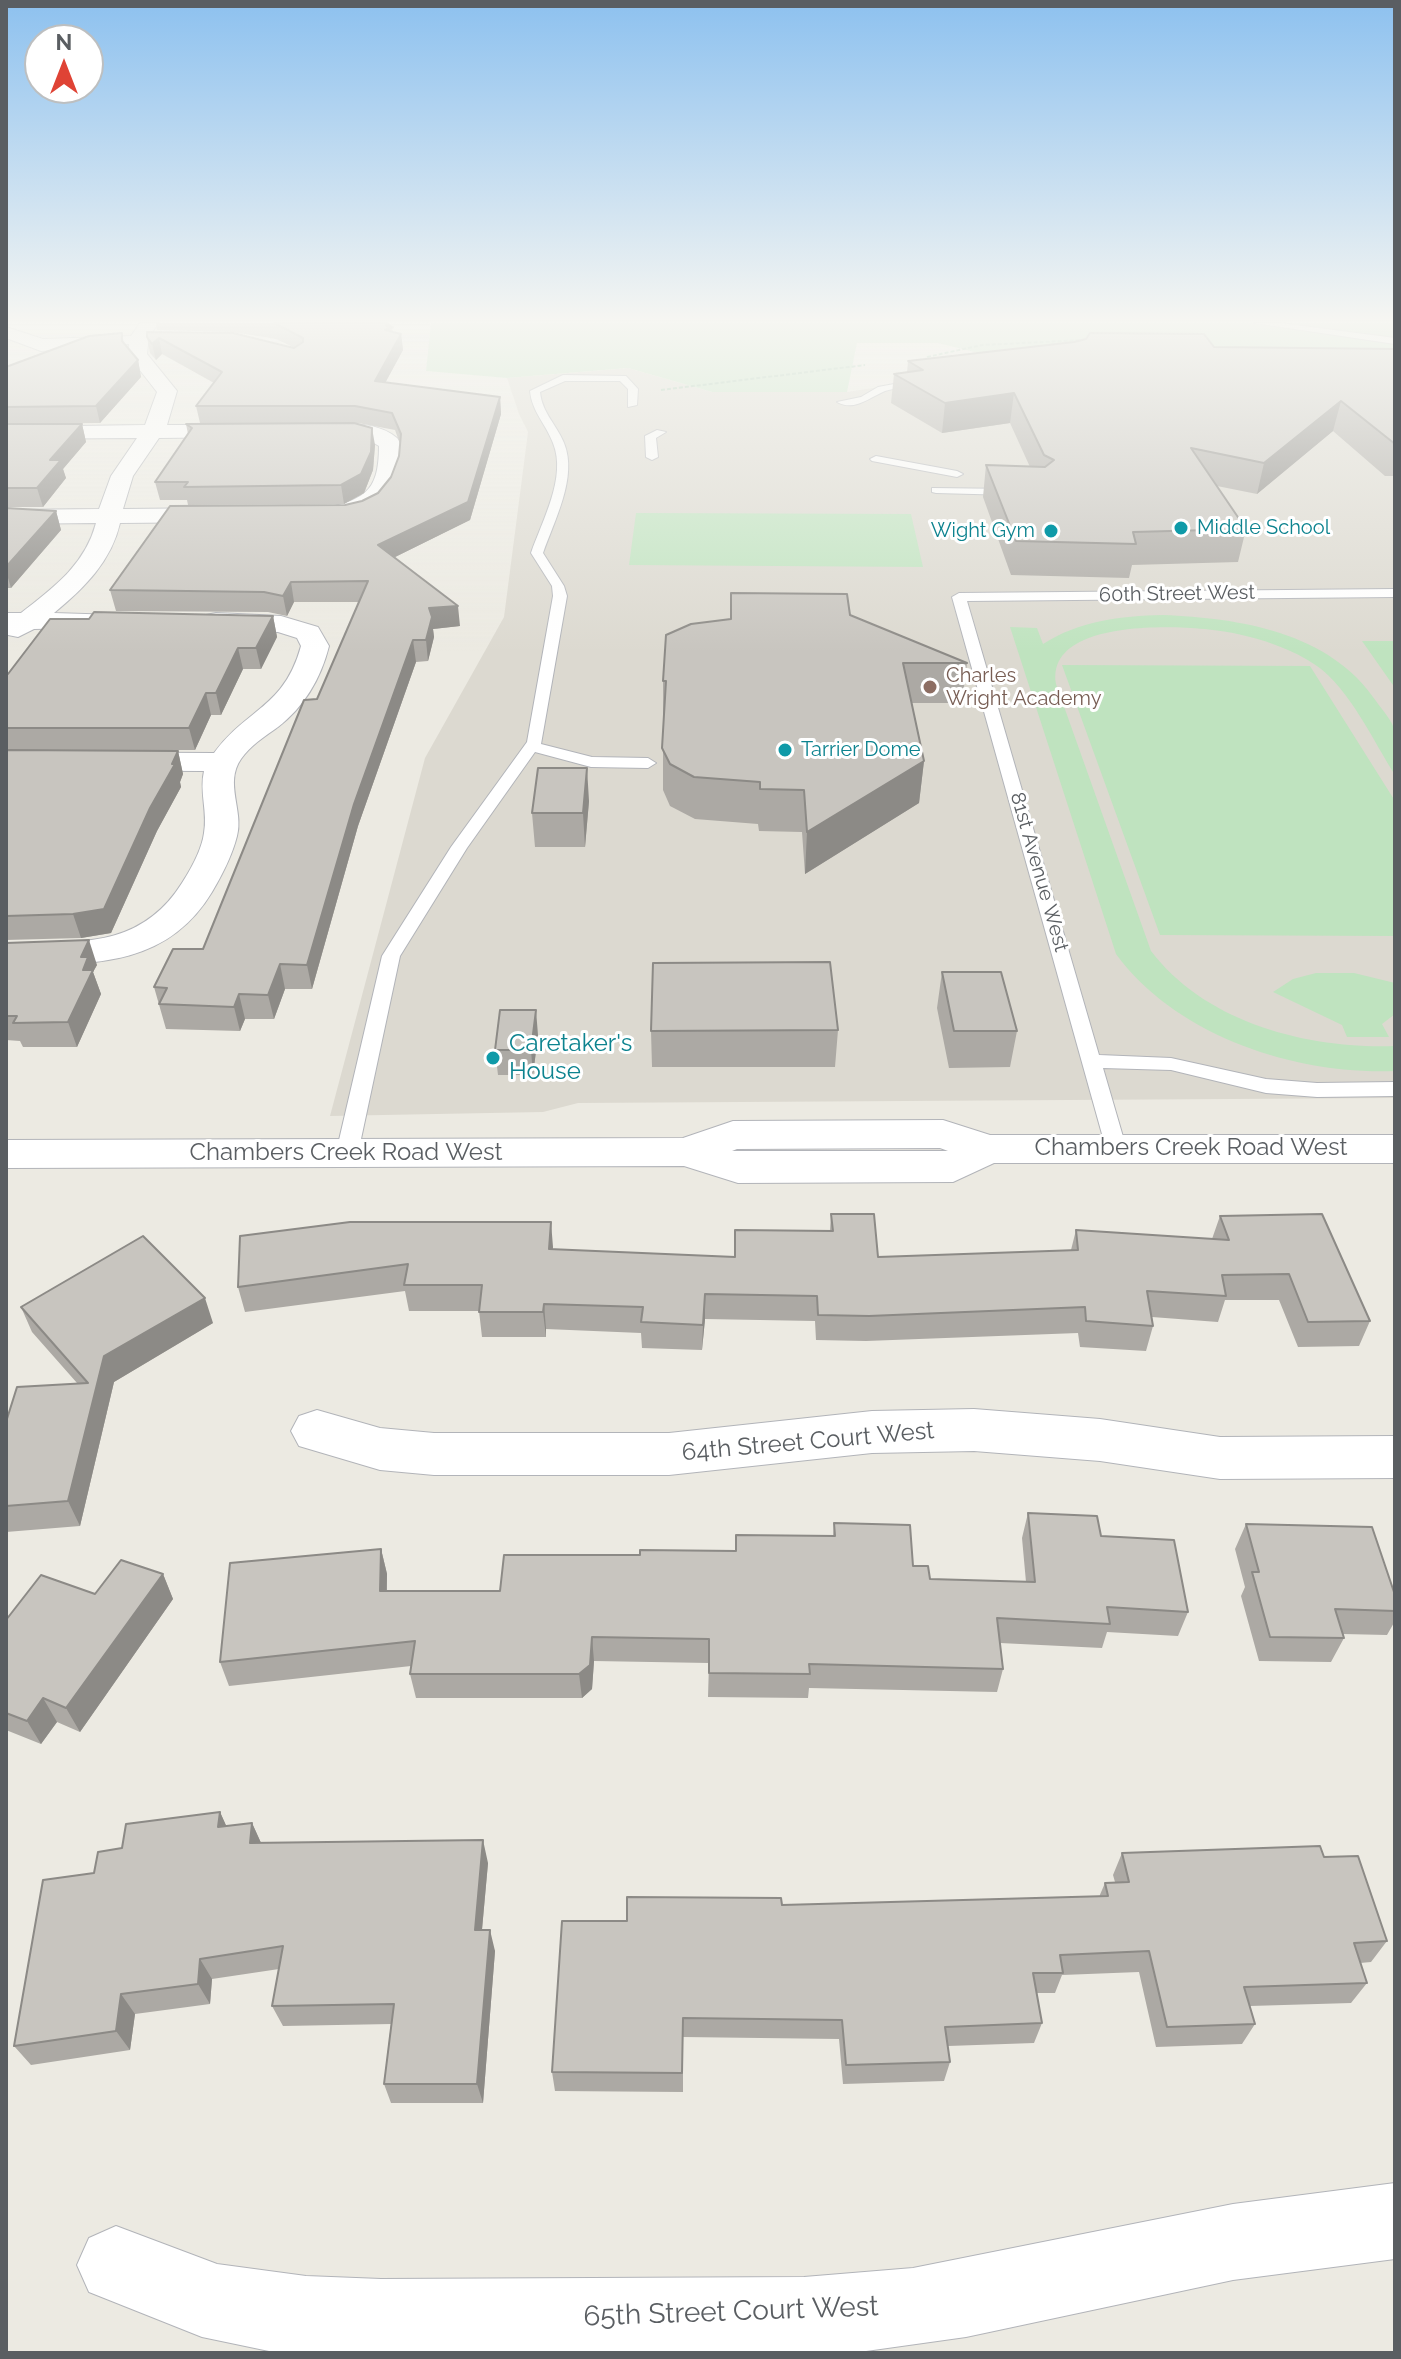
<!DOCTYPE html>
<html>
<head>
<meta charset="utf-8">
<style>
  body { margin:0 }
  #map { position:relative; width:1401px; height:2359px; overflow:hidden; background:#eceae2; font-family:Raleway,sans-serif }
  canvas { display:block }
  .frame { position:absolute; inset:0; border:8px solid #5a5e62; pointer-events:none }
  .north { position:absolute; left:24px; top:24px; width:80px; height:80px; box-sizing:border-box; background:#fff; border:2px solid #bdbfc0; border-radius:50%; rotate:0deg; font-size:22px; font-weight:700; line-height:32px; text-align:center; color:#5a5e62 }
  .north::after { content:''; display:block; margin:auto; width:28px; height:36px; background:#df4335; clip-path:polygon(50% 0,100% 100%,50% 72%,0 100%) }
</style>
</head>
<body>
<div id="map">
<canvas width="1401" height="2359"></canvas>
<div class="frame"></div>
<div class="north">N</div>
</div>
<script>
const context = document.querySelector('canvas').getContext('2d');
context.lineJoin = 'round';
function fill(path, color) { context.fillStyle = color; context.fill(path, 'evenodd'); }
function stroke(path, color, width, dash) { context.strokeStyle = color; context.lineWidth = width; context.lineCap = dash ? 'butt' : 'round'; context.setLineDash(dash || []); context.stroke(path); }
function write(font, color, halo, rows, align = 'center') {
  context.font = font + ' Raleway,sans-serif'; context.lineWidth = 6; context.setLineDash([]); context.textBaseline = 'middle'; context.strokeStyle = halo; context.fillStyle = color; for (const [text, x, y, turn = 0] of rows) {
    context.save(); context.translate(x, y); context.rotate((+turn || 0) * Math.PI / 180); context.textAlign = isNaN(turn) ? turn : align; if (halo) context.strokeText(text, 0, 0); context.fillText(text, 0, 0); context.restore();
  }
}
const education = new Path2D(`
  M1023 364 1395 368V1098L578 1103 543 1112 330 1116 425 758 504 617 528 432 519 414 507 378 628 368 712 392H847Z`);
const green = new Path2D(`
  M431 323H1395V368L1023 364 938 343H857L847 392H712L628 368 507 378 426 371Z
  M636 513 911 514 923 567 629 565Z
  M1163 615C1239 618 1330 632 1376 701 1382 710 1393 721 1395 732 1397 745 1395 761 1395 775 1374 742 1349 688 1317 666 1293 649 1262 639 1233 633 1193 625 1045 615 1056 684L1151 951C1206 1023 1307 1049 1395 1046V1071C1295 1075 1176 1036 1116 954L1010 627 1037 628 1043 644C1079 621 1120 616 1163 615Z
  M1362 641H1395V688Z
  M1062 665 1310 666 1395 801V936L1160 935Z
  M1316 973H1354L1395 983V1014L1382 1024 1389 1037H1347L1342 1025 1273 992 1293 979Z`);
const path = new Path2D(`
  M927 357 982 345 1083 340
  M661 390 865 365`);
const service = new Path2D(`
  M1254 323H1280L1395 338V344Z
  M563 375 626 376 638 389 637 405 628 407V389L620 381H565L540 392C542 413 557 425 564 443 578 477 554 521 543 553L564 586 567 596 541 744 592 757 648 758 656 763 648 768 591 767 535 752 467 848 400 956 358 1153 355 1158H339L336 1153 382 956 451 847 527 742 553 596 552 586 531 553C542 521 567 477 553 443 546 424 532 412 530 391Z
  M921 379 924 384C912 387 898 387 885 391 870 397 854 412 837 402L861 397 878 387Z
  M657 430 666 432 656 438 658 457 652 460 646 457 645 436Z
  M876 456 957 471 963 474 957 477 872 461 870 459Z
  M932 488 1011 489 1017 492 1011 495 936 493 932 492Z
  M1395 589V597L967 601 1099 1055 1171 1058 1266 1079 1317 1083 1395 1082V1096L1317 1097 1266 1093 1171 1070 1103 1068 1126 1147 1123 1152H1107L952 597 959 593Z`);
const minor = new Path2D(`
  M140 323H159L149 336 147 354 177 391 167 425H247L258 431 247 437 159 438 133 476 123 509 224 508 232 510 236 515 232 520 224 522 120 523C111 562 84 588 54 613L117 615 121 621 117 627 34 629 18 637 8 635 6 613H21C53 588 85 565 96 523L6 524V510L99 509 111 476 137 438 6 439V427L145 425 157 392 128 355 129 344 41 351 6 338V327L43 339 131 336Z
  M312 425C339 425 375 419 397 438 402 443 401 449 401 456 400 497 361 530 320 520L316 515 320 510C362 499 379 495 379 446L365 438 304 436 301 431Z
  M216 613 281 616 318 627 329 646C321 678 304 707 278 727 265 736 250 746 241 759 224 783 244 811 237 836 232 856 222 875 212 892 165 970 87 964 6 965V943C76 942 140 950 182 883 191 869 202 849 204 833 208 812 199 792 204 771L6 770V752L214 753C247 708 284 708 301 646L297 638 278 632 206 627 202 621 206 615Z
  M974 1409 1100 1419 1220 1437 1395 1436V1478L1220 1479 1100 1461 974 1451 872 1453 669 1475H434L380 1470 299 1446 291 1431 299 1416 317 1410 380 1428 434 1433H669L872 1411Z
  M1395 2183V2259L1233 2280 966 2337 859 2352 269 2351 202 2337 89 2292 77 2265 89 2238 116 2226 217 2264 306 2276 381 2279 804 2277 913 2268 1233 2204Z`);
const tertiary = new Path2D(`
  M943 1120 990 1135H1395V1163H994L953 1182 738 1183 684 1166 6 1168V1140L683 1138 733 1121ZM940 1148 948 1151H732L737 1149Z`);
const wall = new Path2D(`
  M156 323H384L391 327 393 332 401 334 403 350 385 383 500 397 501 414 470 520 395 557 460 626 433 629 434 637 428 661 416 662 358 826 312 989H285L274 1019H245L240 1031 166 1029 154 987 203 949 317 699 359 602H294L287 616 268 612 116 611 110 590 345 505 362 501 378 493 391 477 399 456 400 444 395 430 358 423H200L196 406 214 383 162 354 156 360 150 353 147 337 295 348 276 339 232 332 157 330Z
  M122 333 124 344 138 360 141 377 100 423 6 424V367Z
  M1214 347 1395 349V476H1385L1333 431 1257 494 1217 486 1246 529 1238 562 1132 565 1129 578 1011 575 983 497 986 465 1030 467 1010 423 942 433 891 403 894 374 907 372 908 361Z
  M6 424H82L86 442 63 469 66 478 43 507H6Z
  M186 424 375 445 373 470 364 493 344 504 188 505 187 500H160L155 482 188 434Z
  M6 508 56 511 61 530 11 588H6Z
  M850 615 967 663 962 703H911L924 761 919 803 805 874 802 832 759 831 758 824 695 819 670 806 663 790V681L731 619Z
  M273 616 277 637 261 669H243L221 715H211L195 750H6V674H8L89 619Z
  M6 750 178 751 183 774 180 782 181 787 157 831 111 933 81 938 6 940Z
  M589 801 585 847H535L532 813Z
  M6 943 97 965 93 972 101 994 77 1047H23L20 1041 6 1040Z
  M942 972 1017 1031 1010 1067 949 1068 937 1008Z
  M838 1030 835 1067H652L651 1031Z
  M538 1035 533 1075H498L495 1050Z
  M831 1214 878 1257 1071 1250 1076 1230 1212 1239 1220 1216 1370 1321 1359 1346 1298 1347 1279 1300H1225L1218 1322 1152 1317 1153 1326 1146 1351 1080 1347 1078 1333 866 1341 816 1340 815 1321 705 1319 702 1350 642 1348 641 1333 546 1329V1337H482L479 1311H409L405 1291 245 1312 238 1287 240 1236 735 1257 830 1231Z
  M21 1307 213 1323 114 1382 80 1526 6 1532V1422L77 1383 32 1332Z
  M1028 1513 1101 1536 1188 1612 1178 1636 1107 1632 1102 1648 1000 1643 1003 1669 997 1692 809 1688 808 1698 708 1697 709 1663 594 1661 592 1689 582 1698H416L410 1674 411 1666 229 1686 220 1662 381 1549 387 1574V1591H500L640 1555 736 1551 833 1536 834 1523 913 1566 930 1579 1026 1582 1022 1538Z
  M1246 1524 1395 1595V1621L1387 1635 1343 1634 1344 1638 1331 1662 1259 1661 1241 1596 1245 1587 1235 1549Z
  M163 1574 173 1599 80 1732 57 1722 41 1744 6 1730V1620Z
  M220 1812 226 1826 252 1823 261 1843 488 1863 482 1930 495 1951 483 2103H391L384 2084 391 2024 283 2026 272 2006 279 1969 212 1979 210 2004 135 2014 130 2050 31 2065 14 2046 94 1873 122 1848Z
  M1122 1853 1324 1857 1387 1941 1371 1962 1360 1963 1367 1983 1351 2003 1250 2006 1255 2024 1242 2044 1156 2047 1139 1972 1062 1975 1055 1993H1037L1042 2023 1034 2043 948 2046 950 2062 944 2081 843 2084 839 2039 683 2037V2092L555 2091 552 2072 627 1921 782 1905 1099 1897 1105 1883 1115 1882 1113 1875Z`);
const shadedWall = new Path2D(`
  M401 334 403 350 377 398 375 381Z
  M159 338 162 354 156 360 152 344Z
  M138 360 141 377 100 423 96 406Z
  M1014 393 1010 423 942 433 945 403Z
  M500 397 501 414 470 520 381 564 378 545Z
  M1341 401 1333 431 1257 494 1264 463Z
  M82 424 86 442 63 469 66 478 43 507 37 488 50 460Z
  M372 428 375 445 373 470 364 493 344 504 341 485Z
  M56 511 61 530 11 588 6 571V567Z
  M291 582 294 602 287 616 283 596Z
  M458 606 460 626 433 629 434 637 428 661 426 640 429 608Z
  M273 616 277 637 261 669 256 648Z
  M413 640 416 662 358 826 312 989 307 965 354 804Z
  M238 648 243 669 221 715 216 693Z
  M206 693 211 715 195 750 189 728Z
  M178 751 183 774 180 782 181 787 157 831 111 933 81 938 73 914 172 764Z
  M924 761 919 803 805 874 807 832Z
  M587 768 589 801 585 847 583 813Z
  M89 940 97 965 93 972 101 994 77 1047 68 1022 83 970 81 957Z
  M280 964 285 989 274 1019 268 995Z
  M239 994 245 1019 240 1031 234 1007Z
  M536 1010 538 1035 533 1075 531 1050Z
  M551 1222 553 1247 551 1275 549 1249Z
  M705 1294V1319L702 1350 703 1325Z
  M205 1298 213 1323 114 1382 80 1526 68 1501 104 1356Z
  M544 1304 546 1329V1337L543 1312Z
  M381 1549 387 1574 386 1616 380 1591Z
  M163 1574 173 1599 80 1732 66 1708Z
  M592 1637 594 1661 592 1689 582 1698 579 1674Z
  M43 1698 57 1722 41 1744 27 1721Z
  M220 1812 230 1834 218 1827Z
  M252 1823 262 1845 250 1843Z
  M483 1840 488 1863 480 1951 475 1930Z
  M490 1930 495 1951 483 2103 477 2084Z
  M200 1959 212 1979 210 2004 198 1984Z
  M121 1994 135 2014 130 2050 116 2031Z`);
const building = new Path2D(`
  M274 323H384L390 325 386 326 393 327 385 330 401 334 375 381 500 397 468 502 378 545 458 606 429 608 432 617 426 640H413L354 804 307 965 280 964 268 995 239 994 234 1007 159 1004 167 988 154 987 173 949H203L304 700 317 699 368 581 291 582 283 596 264 592 110 590 170 506 345 505 362 501 378 493 391 477 399 456 401 434 392 413 355 406H196L222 372 159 338 152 344 147 337V332L233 333 294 348 303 342V338Z
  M122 333V341L138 360 96 406 6 407V367L89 336Z
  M1090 333 1204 334 1214 347 1395 349V444L1341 401 1264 463 1191 448 1246 529 1133 532 1136 544 1016 541 986 465 1045 467 1054 460 1044 455 1014 393 945 403 894 374 923 370 908 361 1074 342 1086 339Z
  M354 423 372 428 371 452 361 474 341 485 184 487 188 482H155L192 428 186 424Z
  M6 424H82L50 460H61L37 488H6Z
  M6 508 56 511 6 567Z
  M731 593 847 594 850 615 967 663H903L924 761 807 832 804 790 760 789V782L694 777 670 764 662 748 666 681H663L666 635 691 624 731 619Z
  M94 612 273 616 256 648H238L216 693H206L189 728H6V674H8L50 619H89Z
  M6 750 178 751 172 764H175L150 808 104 909 73 914 6 916Z
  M538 768H587L583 813H532Z
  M89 940 81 957H88L83 970H93L68 1022 13 1023 17 1016H6V943Z
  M830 962 838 1030 651 1031 653 963Z
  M942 972H1001L1017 1031H954Z
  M500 1010H536L531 1050H495Z
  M831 1214H874L878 1257 1078 1250 1076 1230 1229 1240 1220 1216 1322 1214 1370 1321 1308 1322 1289 1274 1222 1275 1226 1296 1147 1291 1153 1326 1086 1321 1085 1307 869 1316 818 1315 817 1296 705 1294 703 1325 641 1322 643 1307 544 1304 543 1312H479L482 1285H404L408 1264 238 1287 240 1236 350 1222H551L549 1249 735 1257V1230L833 1231Z
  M143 1236 205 1298 104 1356 68 1501 6 1506V1422L17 1387 88 1383 21 1307Z
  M1028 1513 1097 1516 1101 1536 1174 1540 1188 1612 1107 1607 1110 1624 997 1618 1003 1669 809 1664 810 1674 709 1673V1639L592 1637 590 1665 579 1674H410L415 1641 220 1662 230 1563 381 1549 380 1591H500L504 1555H640V1550L736 1551V1535L835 1536 834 1523 910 1525 913 1566H928L930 1579 1035 1582Z
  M1246 1524 1372 1527 1395 1595V1611L1335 1609 1344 1638 1270 1637 1252 1572H1259Z
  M121 1560 163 1574 66 1708 43 1698 27 1721 6 1713V1620L41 1575 95 1594Z
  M220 1812 218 1827 252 1823 250 1843 483 1840 475 1930H490L477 2084H384L394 2004 272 2006 283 1946 200 1959 198 1984 121 1994 116 2031 14 2046 43 1880 94 1873 98 1852 122 1848 126 1824Z
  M1320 1846 1324 1857 1358 1856 1387 1941 1354 1943 1367 1983 1244 1987 1255 2024 1167 2027 1149 1951 1060 1955 1063 1973H1033L1042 2023 945 2027 950 2062 846 2065 842 2020 683 2018 682 2073 552 2072 562 1921H627V1897L781 1898 782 1905 1108 1896 1105 1883 1129 1882 1122 1853Z`);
const markers = [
  [1181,528,8,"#0f9aa8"],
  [1051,531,8,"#0f9aa8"],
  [930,687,8,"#8d6e63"],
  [785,750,8,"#0f9aa8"],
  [493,1058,8,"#0f9aa8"]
];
const farCulturenames = [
  ["Middle School",1197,528],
  ["Wight Gym",1035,531,"right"],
  ["Tarrier Dome",801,750]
];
const farStreetnames = [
  ["60th Street West",1177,594,-1],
  ["81st Avenue West",1039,872,74]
];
const farEducationnames = [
  ["Charles",946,676],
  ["Wright Academy",946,699]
];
const cultureNames = [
  ["Caretaker's",509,1044],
  ["House",509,1072]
];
const streetNames = [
  ["Chambers Creek Road West",1191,1148],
  ["Chambers Creek Road West",346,1153],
  ["64th Street Court West",808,1442,-5]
];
const nearStreetnames = [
  ["65th Street Court West",731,2312,-2]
];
fill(education, '#dcd9d0');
fill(green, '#bfe3bf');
stroke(service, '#b2b4b9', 2);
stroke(minor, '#b2b4b9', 2);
stroke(tertiary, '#b2b4b9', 2);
stroke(path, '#99c3a5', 2, [4, 2]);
fill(service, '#fff');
fill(minor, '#fff');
fill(tertiary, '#fff');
fill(wall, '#aca9a4');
fill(shadedWall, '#8c8a86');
fill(building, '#c8c5bf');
stroke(building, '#8c8a86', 2);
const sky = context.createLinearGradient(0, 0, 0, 653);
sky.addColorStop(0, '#8dc1ef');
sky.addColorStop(0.49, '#f6f6f2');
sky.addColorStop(1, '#f6f6f200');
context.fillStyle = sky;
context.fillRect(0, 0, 1401, 653);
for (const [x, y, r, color] of markers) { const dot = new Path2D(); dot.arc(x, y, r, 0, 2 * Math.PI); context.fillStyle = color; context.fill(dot); stroke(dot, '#fff', 3); }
write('20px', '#0d838f', '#fff', farCulturenames, 'left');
write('20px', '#5a5e62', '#fff', farStreetnames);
write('20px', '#785e54', '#fff', farEducationnames, 'left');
write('24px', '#0d838f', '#fff', cultureNames, 'left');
write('24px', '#5a5e62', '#fff', streetNames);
write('28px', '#5a5e62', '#fff', nearStreetnames);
</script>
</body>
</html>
